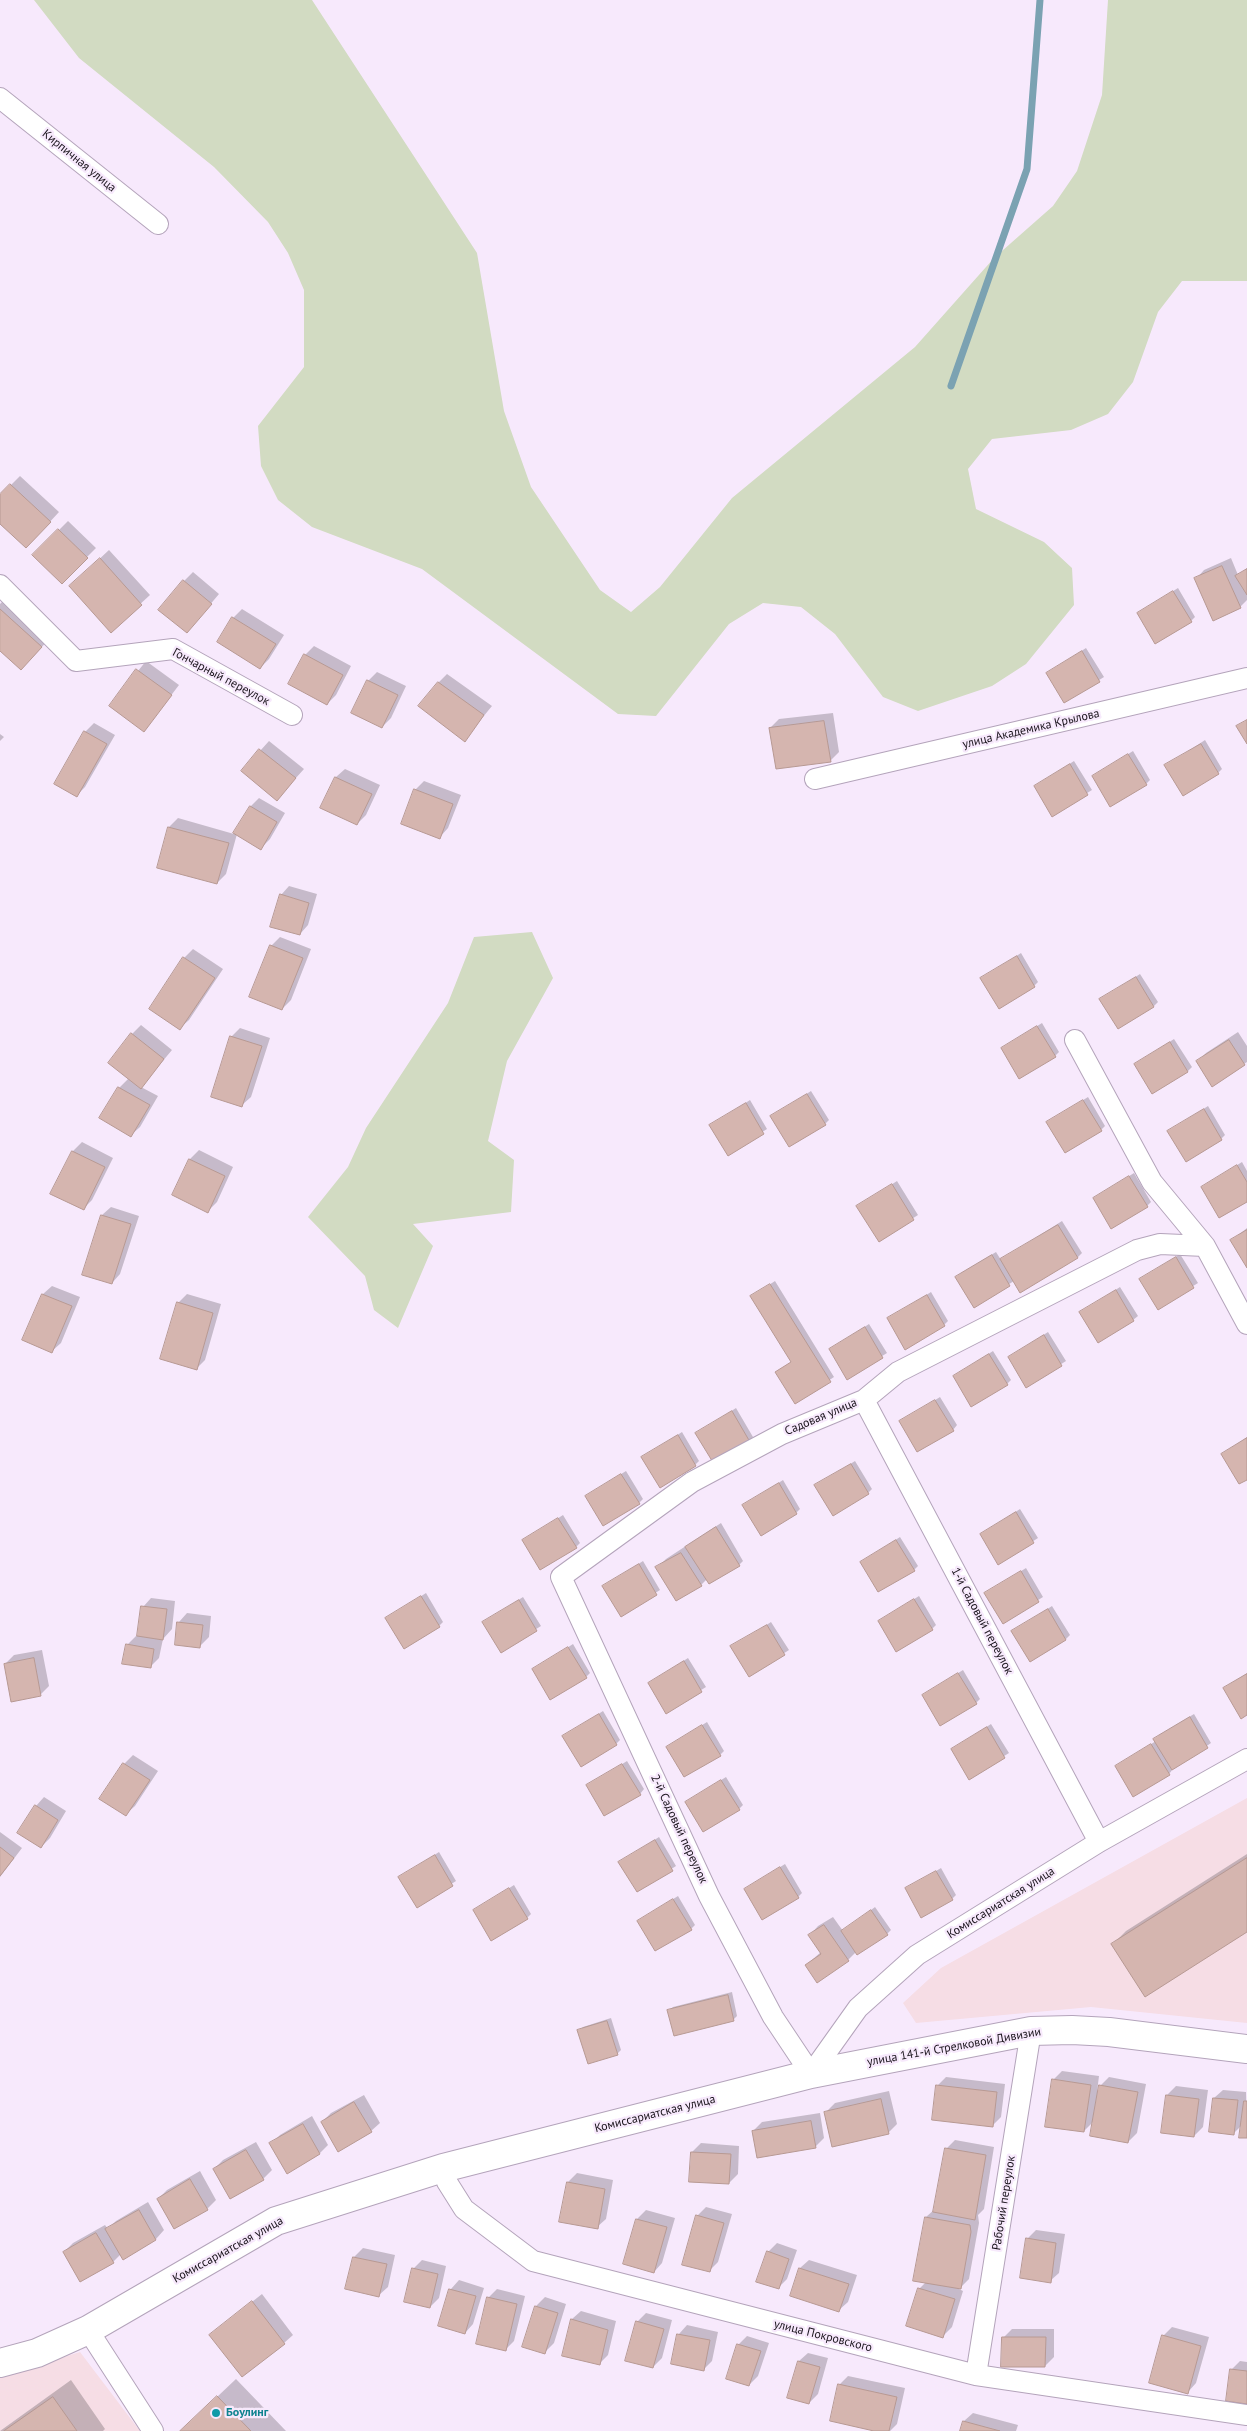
<!DOCTYPE html>
<html>
<head>
<meta charset="utf-8">
<style>
  body { margin:0 }
  canvas { display:block; background:#f7e9fc }
</style>
</head>
<body>
<canvas width="1247" height="2431"></canvas>
<script>
const context = document.querySelector('canvas').getContext('2d');
context.lineJoin = 'round';
function fill(path, color) { context.fillStyle = color; context.fill(path, 'evenodd'); }
function stroke(path, color, width, dash) { context.strokeStyle = color; context.lineWidth = width; context.lineCap = dash ? 'butt' : 'round'; context.setLineDash(dash || []); context.stroke(path); }
function write(font, color, halo, rows, align = 'center') {
  context.font = font + ' "PT Sans",sans-serif'; context.lineWidth = 4.5; context.setLineDash([]); context.textBaseline = 'middle'; context.strokeStyle = halo; context.fillStyle = color; for (const [text, x, y, turn = 0] of rows) {
    context.save(); context.translate(x, y); context.rotate((+turn || 0) * Math.PI / 180); context.textAlign = isNaN(turn) ? turn : align; if (halo) context.strokeText(text, 0, 0); context.fillText(text, 0, 0); context.restore();
  }
}
const industrial = new Path2D(`
  M1247 1798V2023L1091 2007 916 2023 903 2003 941 1968Z
  M80 2352 140 2431H0V2377Z`);
const green = new Path2D(`
  M34 0H312L477 253 504 411 531 487 600 590 631 612 660 587 732 498 915 347 994 258 1053 206 1077 171 1102 95 1108 0H1247V281H1182L1158 312 1133 382 1108 414 1071 430 992 439 968 469 976 509 1044 542 1072 568 1074 605 1026 664 992 686 918 711 883 697 835 634 801 607 763 603 729 624 656 716 618 714 422 569 312 527 278 500 261 466 258 426 304 367V290L288 253 268 222 214 167 79 58Z
  M532 932 553 978 507 1061 488 1141 514 1160 511 1212 413 1224 433 1246 398 1328 374 1310 365 1276 308 1217 348 1167 366 1128 448 1003 474 937Z`);
const shadow = new Path2D(`
  M20 476 59 512 35 538 0 522V496Z
  M68 521 96 548 62 582 34 555Z
  M109 550 150 595 111 631 79 578Z
  M1231 558 1238 575 1247 568V600L1240 607 1196 579 1204 570Z
  M193 572 219 594 187 632 184 581Z
  M1178 588 1195 617 1191 621 1138 613Z
  M6 598 50 638 30 660 0 650V604Z
  M242 609 284 635 269 659 260 668 218 642 233 618Z
  M314 646 351 666 336 695 327 704 305 655Z
  M1086 648 1104 677 1064 702 1047 673Z
  M146 661 179 685 144 731 110 706Z
  M377 672 406 686 391 718 382 727 368 681Z
  M447 674 492 706 464 740 438 683Z
  M833 713 839 752 830 761 770 728 779 719Z
  M94 723 115 735 85 787 76 796 85 732Z
  M0 734 4 737 0 741Z
  M1205 740 1222 769 1218 773 1166 766Z
  M269 741 304 769 277 799 242 771Z
  M1133 751 1150 780 1146 784 1093 776Z
  M1074 761 1092 790 1052 815 1035 786Z
  M345 769 380 785 366 815 357 824 322 808 336 777Z
  M424 781 461 795 448 828 440 837 415 790Z
  M259 798 285 813 270 839 261 848 237 834 226 874 217 883 158 867 169 827 178 818 234 834 251 806Z
  M289 886 317 894 308 925 300 934 281 895Z
  M280 937 311 949 291 1000 282 1009 271 946Z
  M193 949 223 969 189 1020 180 1028 184 958Z
  M1021 953 1038 982 1034 986 982 978Z
  M1140 974 1158 1002 1154 1006 1101 999Z
  M1042 1023 1059 1052 1055 1056 1002 1048Z
  M141 1025 172 1050 141 1087 158 1096 140 1127 131 1135 119 1088 129 1078 132 1034Z
  M240 1028 270 1038 251 1097 242 1105 231 1037Z
  M1238 1032 1247 1046V1062L1212 1085 1197 1062 1206 1053Z
  M1174 1039 1192 1067 1188 1071 1135 1064Z
  M811 1091 829 1120 825 1124 772 1116Z
  M1088 1097 1105 1126 1101 1130 1048 1122Z
  M750 1100 767 1129 728 1154 711 1125Z
  M1208 1106 1225 1135 1221 1139 1169 1131Z
  M82 1142 113 1158 92 1200 83 1209 52 1194 73 1151Z
  M199 1150 233 1167 217 1202 208 1211 173 1195 190 1159Z
  M1242 1162 1247 1171V1200L1202 1187Z
  M1134 1173 1151 1202 1147 1206 1094 1198Z
  M897 1181 918 1215 879 1240 858 1206Z
  M111 1207 139 1216 120 1274 112 1283 83 1274 102 1215Z
  M1062 1221 1082 1253 1078 1257 1014 1281 974 1306 957 1277 961 1273 996 1252 1001 1260Z
  M1247 1228V1266L1232 1240Z
  M1180 1254 1198 1283 1158 1308 1141 1279Z
  M775 1281 834 1377 795 1403 792 1361 752 1296Z
  M52 1286 80 1297 61 1343 52 1351 43 1294Z
  M1120 1287 1138 1316 1133 1320 1081 1312Z
  M931 1292 948 1321 944 1325 889 1318Z
  M187 1294 221 1304 205 1360 196 1369 178 1303Z
  M869 1324 887 1353 847 1378 830 1349Z
  M1048 1332 1066 1361 1027 1386 1009 1357Z
  M993 1351 1011 1380 1007 1384 954 1376Z
  M940 1397 957 1425 953 1430 900 1422Z
  M736 1408 753 1437 749 1441 697 1433Z
  M682 1432 699 1461 695 1465 643 1457Z
  M1247 1437V1478L1222 1454Z
  M855 1461 872 1489 868 1493 816 1485Z
  M626 1471 643 1499 639 1503 586 1496Z
  M783 1480 800 1509 796 1513 744 1505Z
  M1020 1509 1038 1538 999 1563 981 1534Z
  M563 1515 580 1543 576 1547 524 1540Z
  M721 1523 743 1561 739 1565 710 1583 707 1579 701 1585 657 1568 666 1559Z
  M900 1537 918 1566 914 1570 861 1562Z
  M643 1561 660 1590 621 1615 604 1586Z
  M1026 1568 1043 1597 1003 1622 986 1593Z
  M426 1593 443 1622 439 1626 387 1618Z
  M919 1596 936 1625 932 1629 879 1621Z
  M523 1597 541 1626 501 1651 484 1622Z
  M151 1598 175 1601 172 1629 163 1639 159 1658 150 1667 127 1645 136 1636H139L143 1607Z
  M1052 1606 1070 1635 1066 1639 1013 1631Z
  M187 1613 211 1616 209 1637 200 1646 176 1644 179 1622Z
  M771 1622 789 1650 749 1676 732 1647Z
  M573 1644 590 1673 586 1677 533 1670Z
  M42 1650 49 1686 40 1695 5 1664 14 1655Z
  M688 1658 706 1687 666 1712 649 1683Z
  M963 1670 980 1699 976 1703 923 1695Z
  M1247 1673V1714L1224 1688Z
  M603 1711 620 1740 616 1744 564 1736Z
  M1194 1714 1211 1743 1173 1769 1169 1774 1116 1766 1156 1741 1159 1735Z
  M707 1722 724 1751 720 1755 667 1747Z
  M991 1724 1009 1753 969 1778 952 1749Z
  M133 1755 158 1771 135 1806 126 1814 124 1764Z
  M627 1761 644 1789 640 1794 587 1786Z
  M726 1777 743 1805 739 1809 686 1802Z
  M44 1797 66 1811 50 1838 41 1847 36 1806Z
  M0 1832 22 1848 0 1877Z
  M659 1837 676 1866 637 1891 620 1862Z
  M439 1852 456 1881 417 1906 400 1877Z
  M1247 1854V1930L1113 1944 1126 1931Z
  M785 1864 802 1893 798 1897 745 1889Z
  M941 1868 956 1895 952 1899 906 1889Z
  M514 1885 531 1914 527 1918 475 1910Z
  M678 1896 695 1925 691 1929 638 1921Z
  M875 1907 891 1930 887 1934 856 1952 848 1960 806 1965 821 1952 810 1935 818 1926 833 1917 843 1931Z
  M732 1992 737 2016 733 2020 669 2011 673 2007Z
  M611 2018 621 2050 617 2054 579 2031 583 2027Z
  M1062 2071 1099 2076 1097 2092H1099L1100 2086 1109 2077 1146 2084 1137 2133 1128 2142 1094 2121 1084 2131 1053 2080Z
  M946 2077 1005 2084 1001 2117 992 2126 937 2086Z
  M1176 2086 1208 2090 1203 2127 1194 2136 1162 2132 1167 2095Z
  M1223 2090 1246 2092 1247 2137 1242 2125 1234 2133 1214 2098Z
  M889 2091 897 2124 888 2133 826 2112 835 2103Z
  M364 2095 380 2123 371 2131 322 2122 331 2113Z
  M820 2113 824 2138 815 2147 753 2131 762 2122Z
  M312 2116 328 2145 320 2153 271 2144 280 2135Z
  M955 2140 994 2147 984 2209 978 2215 979 2223 969 2279 959 2289 963 2291 952 2327 943 2336 919 2289 926 2282V2217L935 2209 946 2149Z
  M256 2142 272 2170 263 2179 214 2169 223 2160Z
  M701 2143 739 2146 738 2174 729 2183 692 2152Z
  M200 2171 216 2200 207 2209 158 2199 167 2190Z
  M577 2173 613 2180 606 2219 597 2227 568 2182Z
  M148 2202 164 2230 156 2239 121 2254 113 2262 64 2252 73 2243 105 2225 108 2229 116 2221Z
  M706 2207 732 2214 718 2262 709 2271 697 2216Z
  M646 2210 675 2218 662 2263 654 2272 625 2264 637 2219Z
  M1036 2230 1065 2234 1059 2273 1050 2281 1027 2239Z
  M777 2243 797 2250 787 2279 778 2288 768 2252Z
  M363 2248 395 2255 388 2287 379 2295 354 2257Z
  M422 2260 446 2266 439 2298 430 2307 413 2269Z
  M809 2260 857 2275 848 2302 839 2310 792 2295 800 2268Z
  M459 2280 484 2288 473 2324 465 2333 440 2325 451 2289Z
  M497 2289 525 2296 514 2341 505 2350 488 2298Z
  M262 2294 293 2335 284 2343 210 2335Z
  M545 2297 566 2304 554 2343 545 2352 536 2306Z
  M581 2311 616 2321 608 2355 599 2364 572 2319Z
  M646 2313 672 2320 662 2358 653 2367 637 2322Z
  M687 2325 718 2332 712 2361 703 2370 673 2363 679 2334Z
  M1172 2327 1209 2337 1196 2383 1188 2392 1163 2336Z
  M1012 2329H1054V2357L1045 2366 1003 2338Z
  M747 2336 769 2343 758 2376 749 2385 738 2345Z
  M808 2353 828 2358 818 2394 809 2403 799 2361Z
  M1240 2361 1247 2362V2403L1231 2370Z
  M848 2376 905 2388 897 2424 890 2431H880L839 2385Z
  M236 2379 286 2431H181Z
  M71 2380 105 2429 103 2431H0Z
  M973 2413 1018 2425 1016 2431H961L964 2421Z`);
const stream = new Path2D(`
  M951 386 1027 169 1040 0`);
const building = new Path2D(`
  M10 484 51 522 26 548 0 524V494Z
  M58 529 88 558 62 584 32 555Z
  M100 558 142 605 111 633 69 586Z
  M1222 566 1241 608 1213 621 1194 578Z
  M1247 569V595L1235 576Z
  M183 580 212 604 187 633 158 610Z
  M1173 591 1192 622 1155 644 1137 613Z
  M0 609 42 647 21 670 0 651Z
  M232 617 276 644 260 669 217 642Z
  M1082 651 1100 682 1064 703 1046 673Z
  M304 654 343 675 327 705 288 684Z
  M136 669 172 695 144 732 109 706Z
  M367 680 398 695 382 728 351 713Z
  M438 682 484 715 465 742 418 706Z
  M1247 720V744L1236 726Z
  M824 721 831 762 776 769 769 728Z
  M84 731 107 744 77 797 54 784Z
  M1201 744 1219 774 1183 796 1164 765Z
  M259 749 296 778 277 801 241 771Z
  M1128 754 1147 785 1110 807 1092 776Z
  M1070 764 1088 795 1052 817 1034 786Z
  M335 777 372 794 357 825 320 808Z
  M414 789 453 804 440 839 401 824Z
  M250 806 277 822 261 850 233 833Z
  M168 827 229 843 217 884 157 868Z
  M280 894 309 903 300 935 270 927Z
  M270 945 303 958 282 1010 249 997Z
  M1017 956 1035 987 999 1009 980 978Z
  M183 957 215 978 180 1030 149 1009Z
  M1136 977 1154 1007 1118 1029 1099 999Z
  M1037 1026 1056 1057 1019 1079 1001 1048Z
  M131 1033 164 1059 141 1089 108 1063Z
  M230 1036 262 1046 242 1107 211 1097Z
  M1229 1040 1245 1065 1212 1087 1196 1061Z
  M1170 1042 1188 1072 1152 1094 1134 1064Z
  M118 1087 150 1105 131 1137 99 1118Z
  M807 1094 826 1125 789 1147 770 1116Z
  M1083 1100 1102 1131 1065 1153 1046 1122Z
  M746 1103 764 1134 728 1156 709 1125Z
  M1204 1109 1222 1140 1186 1162 1167 1131Z
  M72 1151 105 1167 84 1210 50 1194Z
  M189 1159 225 1176 208 1213 172 1195Z
  M1237 1165 1247 1182V1202L1219 1218 1201 1187Z
  M1129 1176 1148 1207 1111 1229 1093 1198Z
  M892 1184 914 1220 879 1242 856 1206Z
  M101 1215 131 1224 112 1284 82 1275Z
  M1058 1225 1078 1258 1020 1293 1000 1259Z
  M1247 1230V1268L1230 1240Z
  M992 1255 1010 1286 974 1308 955 1277Z
  M1176 1257 1194 1288 1158 1310 1139 1279Z
  M770 1284 831 1382 795 1404 775 1372 791 1362 750 1296Z
  M1116 1290 1134 1321 1098 1343 1079 1312Z
  M42 1294 72 1306 52 1353 22 1340Z
  M927 1295 945 1326 905 1350 887 1318Z
  M177 1302 213 1313 197 1370 160 1359Z
  M865 1327 883 1358 847 1380 829 1349Z
  M1044 1335 1062 1366 1026 1388 1008 1357Z
  M989 1354 1008 1385 971 1407 953 1376Z
  M935 1400 954 1431 917 1452 899 1421Z
  M732 1411 750 1442 714 1464 695 1433Z
  M678 1435 696 1466 660 1488 641 1457Z
  M1247 1438V1480L1239 1484 1221 1454Z
  M851 1464 869 1494 833 1516 814 1485Z
  M621 1474 640 1504 603 1526 585 1496Z
  M779 1483 797 1514 761 1536 742 1505Z
  M1016 1512 1034 1543 998 1565 980 1534Z
  M558 1518 577 1548 540 1570 522 1540Z
  M716 1527 740 1566 709 1584 685 1547Z
  M896 1540 915 1571 878 1592 860 1562Z
  M681 1553 702 1586 676 1601 655 1567Z
  M639 1564 657 1595 621 1617 602 1586Z
  M1021 1571 1039 1602 1003 1624 984 1593Z
  M421 1596 440 1627 404 1649 385 1618Z
  M914 1599 933 1630 896 1652 878 1621Z
  M519 1600 537 1631 501 1653 482 1622Z
  M141 1606 167 1609 163 1640 137 1636Z
  M1048 1609 1066 1640 1030 1662 1011 1631Z
  M177 1622 203 1625 200 1648 175 1645Z
  M767 1625 785 1655 749 1677 730 1646Z
  M126 1644 154 1649 151 1668 122 1664Z
  M568 1647 587 1678 550 1700 532 1669Z
  M34 1658 41 1696 11 1702 4 1664Z
  M684 1661 702 1692 666 1714 648 1683Z
  M958 1673 977 1704 940 1726 922 1695Z
  M1247 1674V1715L1241 1719 1223 1688Z
  M599 1714 617 1745 581 1767 562 1736Z
  M1190 1717 1208 1748 1172 1770 1153 1739Z
  M702 1725 721 1756 684 1777 666 1747Z
  M987 1727 1005 1758 969 1780 951 1749Z
  M1151 1744 1170 1775 1133 1797 1115 1766Z
  M123 1763 150 1780 126 1816 99 1799Z
  M622 1764 641 1795 604 1816 586 1785Z
  M721 1780 740 1810 703 1832 685 1802Z
  M35 1805 58 1820 41 1848 17 1833Z
  M655 1840 673 1871 637 1892 618 1862Z
  M0 1847 14 1858 0 1876Z
  M435 1855 453 1886 417 1908 398 1877Z
  M1247 1858V1932L1145 1997 1111 1944Z
  M780 1867 799 1898 762 1920 744 1889Z
  M936 1871 953 1900 921 1918 905 1888Z
  M509 1888 528 1919 491 1941 473 1910Z
  M673 1899 692 1930 655 1951 637 1921Z
  M871 1910 888 1935 857 1955 841 1931Z
  M824 1925 849 1961 817 1983 805 1965 821 1954 808 1935Z
  M728 1995 734 2021 674 2036 667 2010Z
  M607 2021 618 2055 588 2064 577 2030Z
  M1052 2079 1091 2085 1084 2132 1045 2127Z
  M936 2085 997 2092 993 2127 932 2120Z
  M1099 2085 1138 2092 1128 2143 1090 2136Z
  M1166 2095 1199 2099 1194 2137 1161 2133Z
  M1213 2098 1238 2100 1234 2135 1209 2132Z
  M881 2099 889 2134 832 2147 824 2112Z
  M1244 2101H1247V2138H1239Z
  M354 2102 372 2132 338 2152 321 2122Z
  M811 2121 816 2148 757 2158 752 2131Z
  M303 2124 320 2154 287 2174 269 2143Z
  M945 2148 986 2155 975 2220 933 2212Z
  M246 2150 264 2180 230 2199 213 2169Z
  M691 2152 731 2154 729 2184 689 2182Z
  M190 2179 208 2210 174 2229 157 2199Z
  M567 2182 605 2189 598 2229 559 2222Z
  M139 2210 156 2240 123 2260 105 2229Z
  M696 2215 724 2223 710 2272 682 2265Z
  M925 2217 970 2225 971 2232 961 2289 913 2281Z
  M636 2219 667 2227 654 2273 623 2264Z
  M96 2233 114 2263 80 2282 63 2252Z
  M1026 2238 1056 2243 1051 2283 1020 2278Z
  M767 2251 789 2259 779 2289 756 2282Z
  M353 2257 387 2264 379 2297 345 2289Z
  M412 2268 438 2274 430 2308 404 2302Z
  M799 2268 849 2284 839 2312 790 2296Z
  M918 2288 955 2299 943 2338 906 2326Z
  M449 2289 476 2296 465 2334 438 2326Z
  M487 2297 517 2304 506 2351 476 2344Z
  M252 2301 285 2344 242 2377 209 2335Z
  M535 2306 558 2313 545 2354 522 2347Z
  M571 2319 608 2330 600 2365 562 2356Z
  M636 2321 664 2329 653 2368 625 2361Z
  M677 2334 710 2340 704 2371 671 2364Z
  M1162 2335 1201 2346 1188 2394 1149 2383Z
  M1002 2337H1046L1045 2367H1001Z
  M737 2344 761 2351 749 2386 726 2379Z
  M798 2361 820 2367 809 2404 787 2398Z
  M1230 2369 1247 2371V2404L1226 2401Z
  M838 2384 897 2397 889 2431H874L830 2421Z
  M217 2396 251 2431H180Z
  M53 2397 77 2431H4Z
  M963 2421 1000 2431H960Z`);
const minor = new Path2D(`
  M0 98 158 224
  M0 585 76 661 173 649 292 715
  M815 779 1247 678
  M1075 1040 1152 1182 1205 1246 1247 1324
  M1205 1246 1160 1244 1137 1250 898 1372 864 1400 782 1434 692 1482 561 1577 709 1896 773 2017 811 2074 858 2008 917 1955 1099 1842 1247 1759
  M864 1400 1099 1842
  M443 2168 447 2182 464 2209 533 2261 976 2375 1247 2415
  M88 2330 153 2431
  M976 2375 1031 2031`);
const secondary = new Path2D(`
  M0 2363 37 2353 88 2330 276 2221 443 2168 811 2074 1031 2031 1072 2030 1109 2032 1247 2049`);
const markers = [
  [216,2413,5,"#0f9aa8"]
];
const streetNames = [
  ["Кирпичная улица",79,161,39],
  ["Гончарный переулок",221,677,28],
  ["улица Академика Крылова",1031,729,-13],
  ["Садовая улица",821,1417,-23],
  ["1-й Садовый переулок",982,1621,62],
  ["2-й Садовый переулок",679,1829,65],
  ["Комиссариатская улица",1001,1903,-32],
  ["улица 141-й Стрелковой Дивизии",954,2047,-10],
  ["Комиссариатская улица",655,2114,-14],
  ["Рабочий переулок",1004,2203,-81],
  ["Комиссариатская улица",228,2250,-29],
  ["улица Покровского",823,2336,14]
];
const cultureNames = [
  ["Боулинг",226,2413]
];
fill(industrial, '#f6dde5');
fill(green, '#d2dbc2');
fill(shadow, '#0003');
stroke(stream, '#7ba2b2', 7);
fill(building, '#d5b5af');
stroke(building, '#b79993', 1);
stroke(minor, '#b4a4bb', 22);
stroke(secondary, '#b4a4bb', 30);
stroke(minor, '#fff', 20);
stroke(secondary, '#fff', 28);
for (const [x, y, r, color] of markers) { const dot = new Path2D(); dot.arc(x, y, r, 0, 2 * Math.PI); context.fillStyle = color; context.fill(dot); stroke(dot, '#f7e9fc', 2); }
write('12px', '#19131b', '#f7e9fc', streetNames);
write('bold 12px', '#0d838f', '#f7e9fc', cultureNames, 'left');
</script>
</body>
</html>
